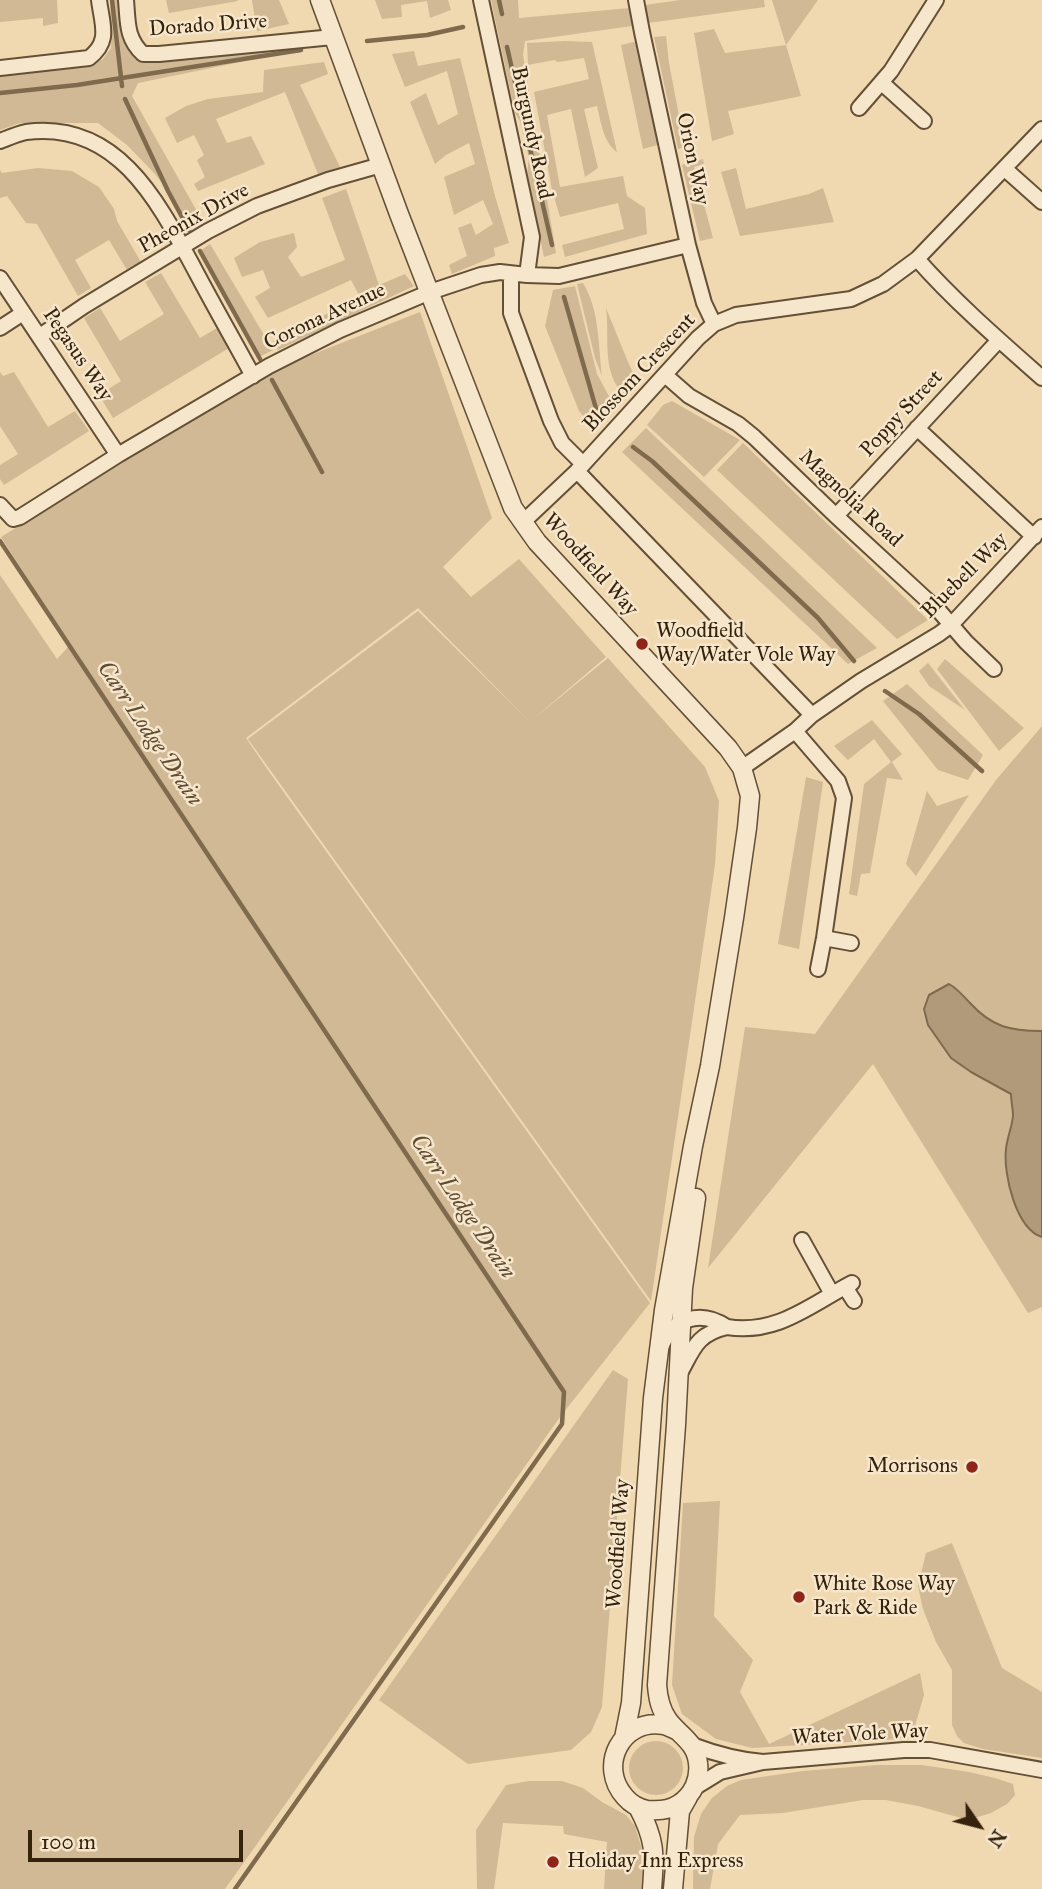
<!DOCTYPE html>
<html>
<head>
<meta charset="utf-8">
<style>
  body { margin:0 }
  #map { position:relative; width:1042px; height:1889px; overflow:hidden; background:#f0d8b0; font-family:"IM FELL Great Primer",serif }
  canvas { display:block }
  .north { position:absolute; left:944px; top:1791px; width:70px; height:70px; -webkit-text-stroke:5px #f5e6cc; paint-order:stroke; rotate:125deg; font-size:19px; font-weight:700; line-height:28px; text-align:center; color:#35220d }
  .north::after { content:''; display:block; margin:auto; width:24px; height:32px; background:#35220d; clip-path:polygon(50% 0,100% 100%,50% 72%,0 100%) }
  .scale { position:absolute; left:28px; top:1830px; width:215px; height:32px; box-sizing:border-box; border:4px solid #35220d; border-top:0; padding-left:9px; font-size:21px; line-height:24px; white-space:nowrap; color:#35220d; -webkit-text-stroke:5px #f5e6cc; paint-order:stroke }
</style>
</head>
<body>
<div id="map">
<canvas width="1042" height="1889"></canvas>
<div class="north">N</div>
<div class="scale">100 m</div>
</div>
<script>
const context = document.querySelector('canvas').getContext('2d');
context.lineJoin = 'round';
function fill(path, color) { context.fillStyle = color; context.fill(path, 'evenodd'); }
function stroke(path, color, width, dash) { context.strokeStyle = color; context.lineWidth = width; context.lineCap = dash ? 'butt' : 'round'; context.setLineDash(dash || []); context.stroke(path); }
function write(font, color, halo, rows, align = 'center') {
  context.font = font + ' "IM FELL Great Primer",serif'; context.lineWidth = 5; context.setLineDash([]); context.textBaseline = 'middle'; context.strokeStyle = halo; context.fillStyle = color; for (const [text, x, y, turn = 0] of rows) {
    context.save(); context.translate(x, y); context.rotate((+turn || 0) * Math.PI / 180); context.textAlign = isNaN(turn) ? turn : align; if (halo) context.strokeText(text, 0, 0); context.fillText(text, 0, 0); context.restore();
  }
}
const green = new Path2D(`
  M0 0H57L58 23 43 26V18L0 22Z
  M110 0H128L139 58 299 45 304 49 138 83 132 96 203 222 189 228 168 191 155 174 127 145 98 123H20L0 130V74L102 60 111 48Z
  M166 0H237L238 1 169 13Z
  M252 0H279L289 24 257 31Z
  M375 0H448L451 10 430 18 427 1 401 5 402 17 382 19Z
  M491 0H518L519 18 630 8 632 26 525 41 523 55 556 253 544 257 527 175 529 158 520 121 515 113Z
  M680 0H764L765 7 648 23 645 5Z
  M772 0H818L786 45 801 96 728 111 734 134 712 141 694 33 714 29 725 53 786 45Z
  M666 36 669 63 685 147 678 149 654 37Z
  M565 41 592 42 617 152C603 142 601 122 597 106L584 109 598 168 585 177 571 109 547 115 560 187 623 176 627 196 645 208 647 234 565 257 562 245 624 229 618 203 560 217 552 190 534 92 589 79 584 58 558 62 554 60 528 65 527 43Z
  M638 41 661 144 643 149 621 45Z
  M414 51 418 66 460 58 495 196 509 243 494 248 495 256 452 274 449 265 467 256 458 228 471 223 476 235 493 224 483 200 454 215 444 177 475 164 469 143 446 155 435 164 410 102 426 93 438 125 458 114 447 71 405 87 392 54Z
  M324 62 328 74 300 85 340 167 318 174 285 92 216 119 227 143 251 136 265 164 198 191 194 184 205 177 197 160 204 155 194 135 177 143 165 118 186 106 208 99 263 92 264 70Z
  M703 159 704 164 694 167 713 238 700 241 682 165Z
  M38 168 72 171 99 187 114 209 117 221 141 262 127 270 109 240 75 260 91 288 78 296 37 224 26 223 7 196 0 198V170L2 173Z
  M736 168 746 209 809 194 823 188 834 222 740 236 721 172Z
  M346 189 379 285 405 274 414 286 278 350 273 341 360 297 351 280 268 318 255 297 270 288 263 270 242 277 234 258 260 242 294 233 297 247 288 257 301 277 345 260 322 198Z
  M210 244 273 350 259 357 200 251Z
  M161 273 200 338 222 325 234 345 113 418 99 395 121 381 84 318 100 308 120 341 164 314 145 282Z
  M583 283C600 311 598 345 602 376L595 358 577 284Z
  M575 286 597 374 612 402 597 419 592 415 586 419 579 411 545 326 553 290Z
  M606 308 628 362 636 379 623 394C601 370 610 337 606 308Z
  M420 312 492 518 443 567 471 597 519 559 606 657 532 720 608 658 705 767 719 801 715 865 651 1301 248 739 418 611 530 722 418 608 246 738 270 773 650 1303 560 1417 225 1889H0V575L57 659 70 645 1 537 273 370Z
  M0 372 3 376 14 372 48 427 75 411 89 431 4 485 0 479V465L18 454 0 426Z
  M672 401 740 440 704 477 647 425 663 405Z
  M646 428 877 648 848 664 622 452Z
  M743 443 928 620 897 639 717 470Z
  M945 659 1024 728 999 751 937 669Z
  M928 663 965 710 929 686 919 671Z
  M907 684 983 755 968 780 938 770 883 701Z
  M872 720 902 754 892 762 903 780 887 778 870 873 861 874 857 896 849 894 864 784 891 762 874 739 848 760 834 746Z
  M1042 726V1307L1028 1313 873 1064 708 1268 745 1027 815 1034 996 780Z
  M806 777 823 782 799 949 778 944Z
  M927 791 937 806 969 795 916 876 906 864Z
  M613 1370 628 1379 602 1707 591 1732 571 1750 468 1764 379 1700Z
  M720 1501 714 1616 753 1660 740 1692 769 1744 920 1673 924 1695 914 1729 899 1739 752 1748 716 1739 682 1714 672 1685 683 1503Z
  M952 1543 1002 1668 1042 1692V1758L983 1749 964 1743 957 1736 952 1725V1670L936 1642 923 1609 918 1586 926 1553Z
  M629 1768a27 27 0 1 1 54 0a27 27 0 1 1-54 0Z
  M877 1765H922L969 1772 995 1778 1013 1784 1015 1795 1007 1804 991 1813 968 1820 918 1806 886 1800H863L783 1813 740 1815 718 1844 710 1889H693L694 1837 701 1814 712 1798 727 1786 741 1780 803 1771Z
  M529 1781H562L583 1788 602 1802 626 1815 635 1826 647 1866 644 1889H604L607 1842 564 1834 563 1826 503 1823 494 1889H477L476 1830 506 1785Z`);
const water = new Path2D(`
  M949 984C958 989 963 996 970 1003 992 1027 1010 1031 1042 1031V1237C1016 1229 1003 1174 1006 1149 1007 1138 1012 1127 1013 1116 1013 1109 1011 1101 1011 1094L971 1072 951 1058 928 1025 924 1009 929 995Z`);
const stream = new Path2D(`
  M112 0 122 86
  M499 0 502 14
  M367 41 427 35 463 27
  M507 47 552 245
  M0 93 77 85 301 50
  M125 99 168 191 189 230
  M200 251 260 359
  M564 297 597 412
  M272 380 322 472
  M633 447 652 461 818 618 854 661
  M0 541 564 1392 562 1424 235 1889
  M885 691 919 714 982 771`);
const minor = new Path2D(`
  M126 0C128 22 126 38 143 54H159L333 37
  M481 0 532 237 527 275
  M636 0 642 32 688 245 704 303 714 324
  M0 68 89 58C111 41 102 25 99 0
  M882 83 924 121
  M859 108 891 71 936 0
  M0 141C8 138 17 134 26 132 118 120 159 203 196 272 214 306 234 341 253 376
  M1005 169 1042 202
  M917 259C955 302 999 340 1042 378
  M511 274V313L551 421 562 443 583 464
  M0 278 118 455
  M0 328 23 313
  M40 336 84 306 208 231 257 206 328 180 381 165
  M665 375 689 396 738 424 754 437 836 516 940 612 966 642 994 669
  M917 428 1034 537
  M577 471 812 715
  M0 505 13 519 20 517 118 455 269 366 340 330 430 292 481 275 500 272 527 275 559 276 688 245
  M836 516 999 340
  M522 523 577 471 698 338 714 324 736 315 851 299 883 284 917 259 1042 129
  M795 731 838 781 844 798 824 938 818 969
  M742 768 795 731 812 715 861 681 939 634 951 625 1042 527
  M824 938 851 943
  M802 1240 832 1294
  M845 1287 854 1301
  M727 1327C777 1335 810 1305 852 1283
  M660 1350C671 1318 700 1309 727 1327 696 1334 693 1350 679 1375
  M692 1745C716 1754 738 1760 763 1762L720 1772 694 1788
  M763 1762 904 1750H930L1042 1770`);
const tertiary = new Path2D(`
  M320 0 399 214 513 508 537 542 728 748 742 768 750 796 747 828 734 918 710 1066 693 1146 664 1310 653 1398 631 1703 624 1738
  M678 1731C674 1729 668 1726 663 1725 622 1718 597 1766 625 1797 631 1804 638 1808 647 1810 658 1811 670 1810 679 1804 693 1795 700 1779 698 1763 696 1742 679 1735 668 1720 660 1709 658 1698 657 1685L676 1425 683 1288 696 1198
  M638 1807C655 1839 655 1853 652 1889
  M673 1889 680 1811 688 1797`);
const markers = [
  [642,644,7,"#8f2418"],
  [972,1467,7,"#8f2418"],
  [799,1597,7,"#8f2418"],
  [553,1862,7,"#8f2418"]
];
const streetNames = [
  ["Dorado Drive",208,26,-4],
  ["Burgundy Road",531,133,78],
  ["Orion Way",692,159,78],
  ["Pheonix Drive",194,219,-29],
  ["Corona Avenue",325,317,-25],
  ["Pegasus Way",77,355,56],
  ["Blossom Crescent",640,373,-47],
  ["Poppy Street",902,414,-47],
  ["Magnolia Road",850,499,43],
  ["Woodfield Way",590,565,48],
  ["Bluebell Way",965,576,-45],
  ["Woodfield Way",619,1544,-86],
  ["Water Vole Way",860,1735,-3]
];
const poiNames = [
  ["Woodfield",656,632],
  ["Way/Water Vole Way",656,656],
  ["Morrisons",958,1467,"right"],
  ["White Rose Way",813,1585],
  ["Park & Ride",813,1609],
  ["Holiday Inn Express",567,1862]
];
const waterNames = [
  ["Carr Lodge Drain",149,734,56],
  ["Carr Lodge Drain",462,1207,56]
];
fill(green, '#d0b994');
fill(water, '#b09a79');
stroke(water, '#7f6a4e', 2);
stroke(stream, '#7f6a4e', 4.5);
stroke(minor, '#645036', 18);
stroke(tertiary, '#645036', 21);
stroke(minor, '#f5e6cc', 14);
stroke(tertiary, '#f5e6cc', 18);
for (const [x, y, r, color] of markers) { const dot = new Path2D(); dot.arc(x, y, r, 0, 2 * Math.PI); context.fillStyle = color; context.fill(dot); stroke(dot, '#f5e6cc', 2.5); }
write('21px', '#35220d', '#f5e6cc', streetNames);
write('21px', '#35220d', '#f5e6cc', poiNames, 'left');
write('italic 23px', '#604c33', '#f5e6cc', waterNames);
</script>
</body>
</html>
